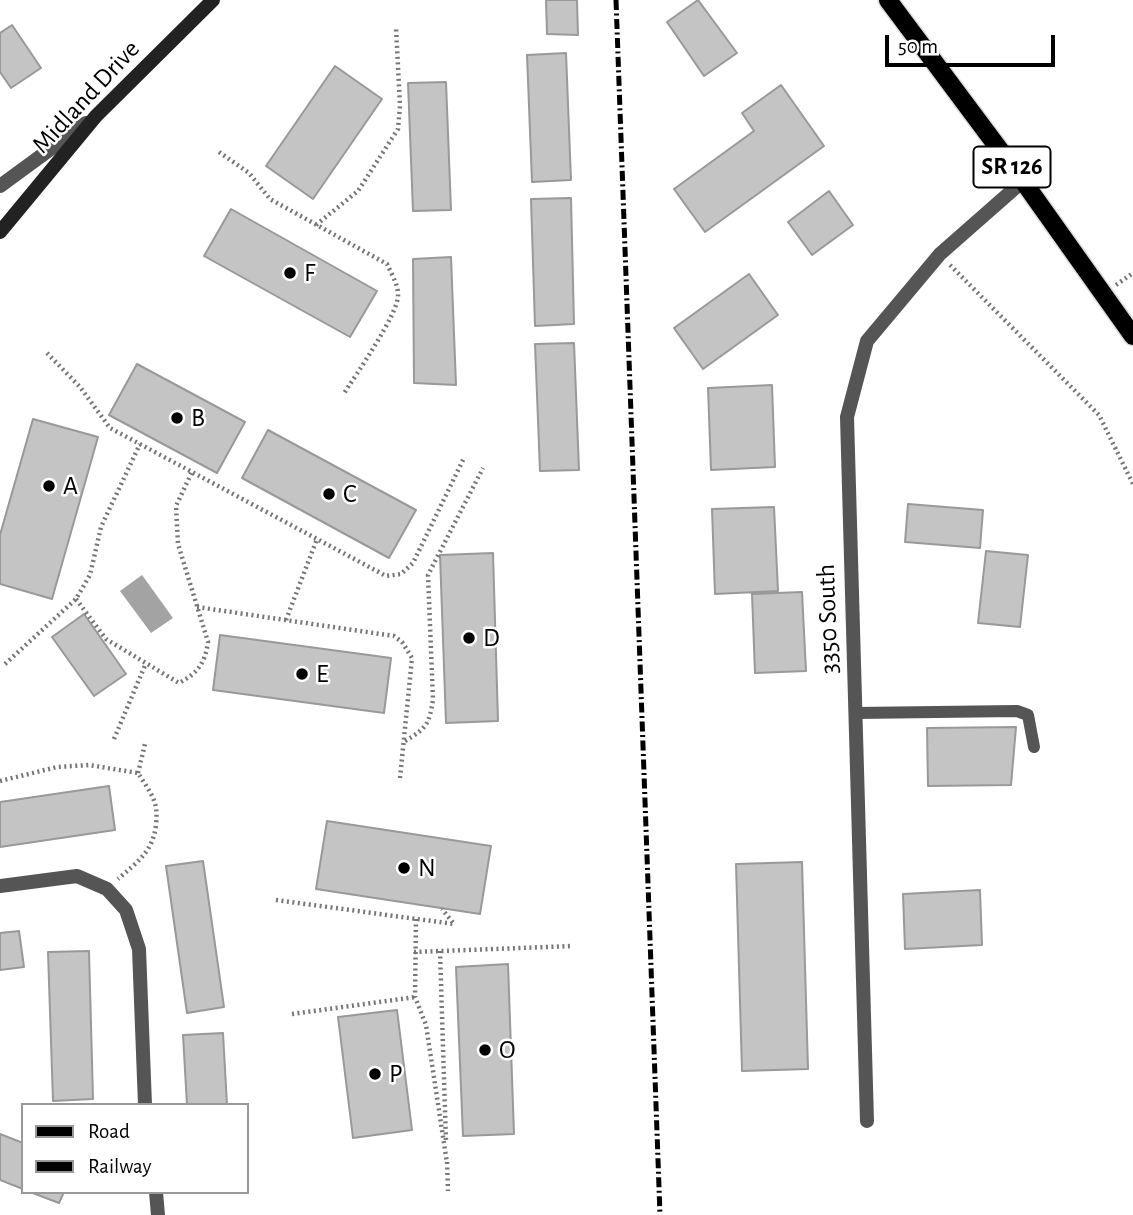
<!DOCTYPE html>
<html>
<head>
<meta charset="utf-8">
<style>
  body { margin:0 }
  #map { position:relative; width:1133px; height:1215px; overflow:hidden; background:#fff; font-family:"Alegreya Sans",sans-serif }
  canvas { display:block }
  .legend { position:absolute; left:21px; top:1103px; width:228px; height:91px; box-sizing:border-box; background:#fff; border:2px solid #999; margin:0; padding:9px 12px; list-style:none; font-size:21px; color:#000 }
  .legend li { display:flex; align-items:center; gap:14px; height:35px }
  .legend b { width:35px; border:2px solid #999 }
  .scale { position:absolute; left:885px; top:35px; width:170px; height:32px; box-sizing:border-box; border:4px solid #000; border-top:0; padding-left:9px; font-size:21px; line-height:24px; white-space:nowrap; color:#000; -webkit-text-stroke:5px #fff; paint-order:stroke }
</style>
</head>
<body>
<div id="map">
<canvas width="1133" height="1215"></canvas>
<ul class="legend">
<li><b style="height:9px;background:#000"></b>Road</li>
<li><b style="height:9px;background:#000"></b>Railway</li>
</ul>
<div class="scale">50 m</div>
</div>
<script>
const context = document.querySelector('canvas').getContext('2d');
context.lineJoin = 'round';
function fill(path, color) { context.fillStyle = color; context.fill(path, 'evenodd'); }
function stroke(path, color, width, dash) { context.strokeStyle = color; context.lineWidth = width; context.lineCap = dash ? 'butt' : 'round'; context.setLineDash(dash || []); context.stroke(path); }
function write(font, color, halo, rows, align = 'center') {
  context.font = font + ' "Alegreya Sans",sans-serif'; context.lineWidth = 5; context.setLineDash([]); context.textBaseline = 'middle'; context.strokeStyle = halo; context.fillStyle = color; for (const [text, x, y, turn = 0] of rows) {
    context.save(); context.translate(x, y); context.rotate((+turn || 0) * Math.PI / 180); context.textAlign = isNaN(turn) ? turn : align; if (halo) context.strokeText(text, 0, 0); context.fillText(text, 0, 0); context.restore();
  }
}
const water = new Path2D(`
  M142 575 173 618 151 633 120 591Z`);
const building = new Path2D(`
  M546 0H577L578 35 547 34Z
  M698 0 737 53 704 76 667 22Z
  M12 25 41 68 11 88 0 72V33Z
  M566 53 571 180 532 182 527 55Z
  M335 66 382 99 313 199 266 166Z
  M446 82 451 210 413 211 408 83Z
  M781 85 824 146 705 232 674 189 754 131 742 113Z
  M829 191 853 225 812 255 788 222Z
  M571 198 574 324 535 326 531 199Z
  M231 209 377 291 350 337 204 256Z
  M451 257 456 385 414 383 413 259Z
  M749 274 778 315 703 369 674 328Z
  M574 343 579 470 540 471 535 344Z
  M137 364 245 422 217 473 109 415Z
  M772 385 775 467 711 470 708 388Z
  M33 419 98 437 52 599 0 584V535Z
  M268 430 416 510 389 558 242 478Z
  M908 504 983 510 980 548 905 542Z
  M774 507 778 591 715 594 712 509Z
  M986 551 1028 555 1020 627 978 623Z
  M493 553 498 721 446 723 440 555Z
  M802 592 806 671 755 673 752 594Z
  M84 614 126 674 94 696 52 637Z
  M220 635 391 658 384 713 213 690Z
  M1016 727 1011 785 928 786 927 728Z
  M109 786 115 830 0 847V802Z
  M327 821 491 846 480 914 316 889Z
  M203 861 224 1007 187 1013 166 866Z
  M802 862 808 1069 742 1071 736 864Z
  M980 890 982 945 905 949 903 894Z
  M19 931 24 967 0 970V933Z
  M89 951 93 1099 53 1101 48 952Z
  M508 964 514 1134 463 1136 456 967Z
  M397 1010 412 1130 353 1138 338 1017Z
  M223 1033 227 1105H187L183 1035Z
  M0 1134 23 1143V1189L0 1180Z
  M30 1192H64L59 1203Z`);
const path = new Path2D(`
  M219 152 249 173 270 199 387 264C391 273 398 284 398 295 399 313 355 376 343 395
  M316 225 358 191 398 129 400 106 396 27
  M950 265 1099 415 1133 484
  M1116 285 1133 273
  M47 353 80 387 110 428 386 576 401 574 413 563 464 458
  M76 599 106 639 179 683C198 673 205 663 208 642L178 544 176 506 192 472
  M197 607 394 636 402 642 412 658 400 778
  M286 620 317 539
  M5 664 76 599 90 575 101 527 140 444
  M114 739 146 663
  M405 741C427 728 429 724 433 700L428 575 483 468
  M138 773 145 744
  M0 781 57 767 89 765 138 773C143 781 149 789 153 798 157 807 157 815 156 825 153 852 136 863 118 879
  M276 900 454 924 442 909
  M416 919 415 997 426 1025 447 1163
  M440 951 446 1142
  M414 952 573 946
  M292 1014 415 997
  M447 1162 448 1191`);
const service = new Path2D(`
  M855 713 1017 711 1028 715 1034 747`);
const minor = new Path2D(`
  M0 186 86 123
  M0 886 77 876 107 889 126 910 139 949 145 1105
  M867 1121 847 417 867 341 940 254 1023 181
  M156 1192 158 1215`);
const secondary = new Path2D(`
  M0 232 96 116 213 0`);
const primary = new Path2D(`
  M888 0 1023 181 1133 336`);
const rail = new Path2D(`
  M616 0 660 1215`);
const markers = [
  [290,273,7,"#000"],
  [177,418,7,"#000"],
  [49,486,7,"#000"],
  [329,494,7,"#000"],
  [469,638,7,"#000"],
  [302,674,7,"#000"],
  [404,868,7,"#000"],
  [485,1050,7,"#000"],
  [375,1074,7,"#000"]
];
const shields = [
  [1012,167,77]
];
const shieldNames = [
  ["SR 126",1012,167]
];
const streetNames = [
  ["Midland Drive",86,97,-47],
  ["3350 South",828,619,-92]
];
const poiNames = [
  ["F",304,273],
  ["B",191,418],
  ["A",63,486],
  ["C",343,494],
  ["D",483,638],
  ["E",316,674],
  ["N",418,868],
  ["O",499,1050],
  ["P",389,1074]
];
fill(water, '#a3a3a3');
fill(building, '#c4c4c4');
stroke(building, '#999', 2);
stroke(primary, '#dbdbdb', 21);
stroke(path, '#777', 4.5, [2, 3.5]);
stroke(service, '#555', 12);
stroke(minor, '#555', 14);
stroke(secondary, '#222', 14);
stroke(primary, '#000', 18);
stroke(rail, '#000', 5, [10, 3.5, 2, 3.5]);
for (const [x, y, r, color] of markers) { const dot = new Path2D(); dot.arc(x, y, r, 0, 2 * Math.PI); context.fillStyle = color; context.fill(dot); stroke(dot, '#fff', 2.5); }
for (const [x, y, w] of shields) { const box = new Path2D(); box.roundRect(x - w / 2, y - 20.5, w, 41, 5); context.fillStyle = '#fff'; context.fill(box); stroke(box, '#000', 2); }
write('bold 24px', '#000', null, shieldNames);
write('26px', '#000', '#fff', streetNames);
write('26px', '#000', '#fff', poiNames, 'left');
</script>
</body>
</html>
